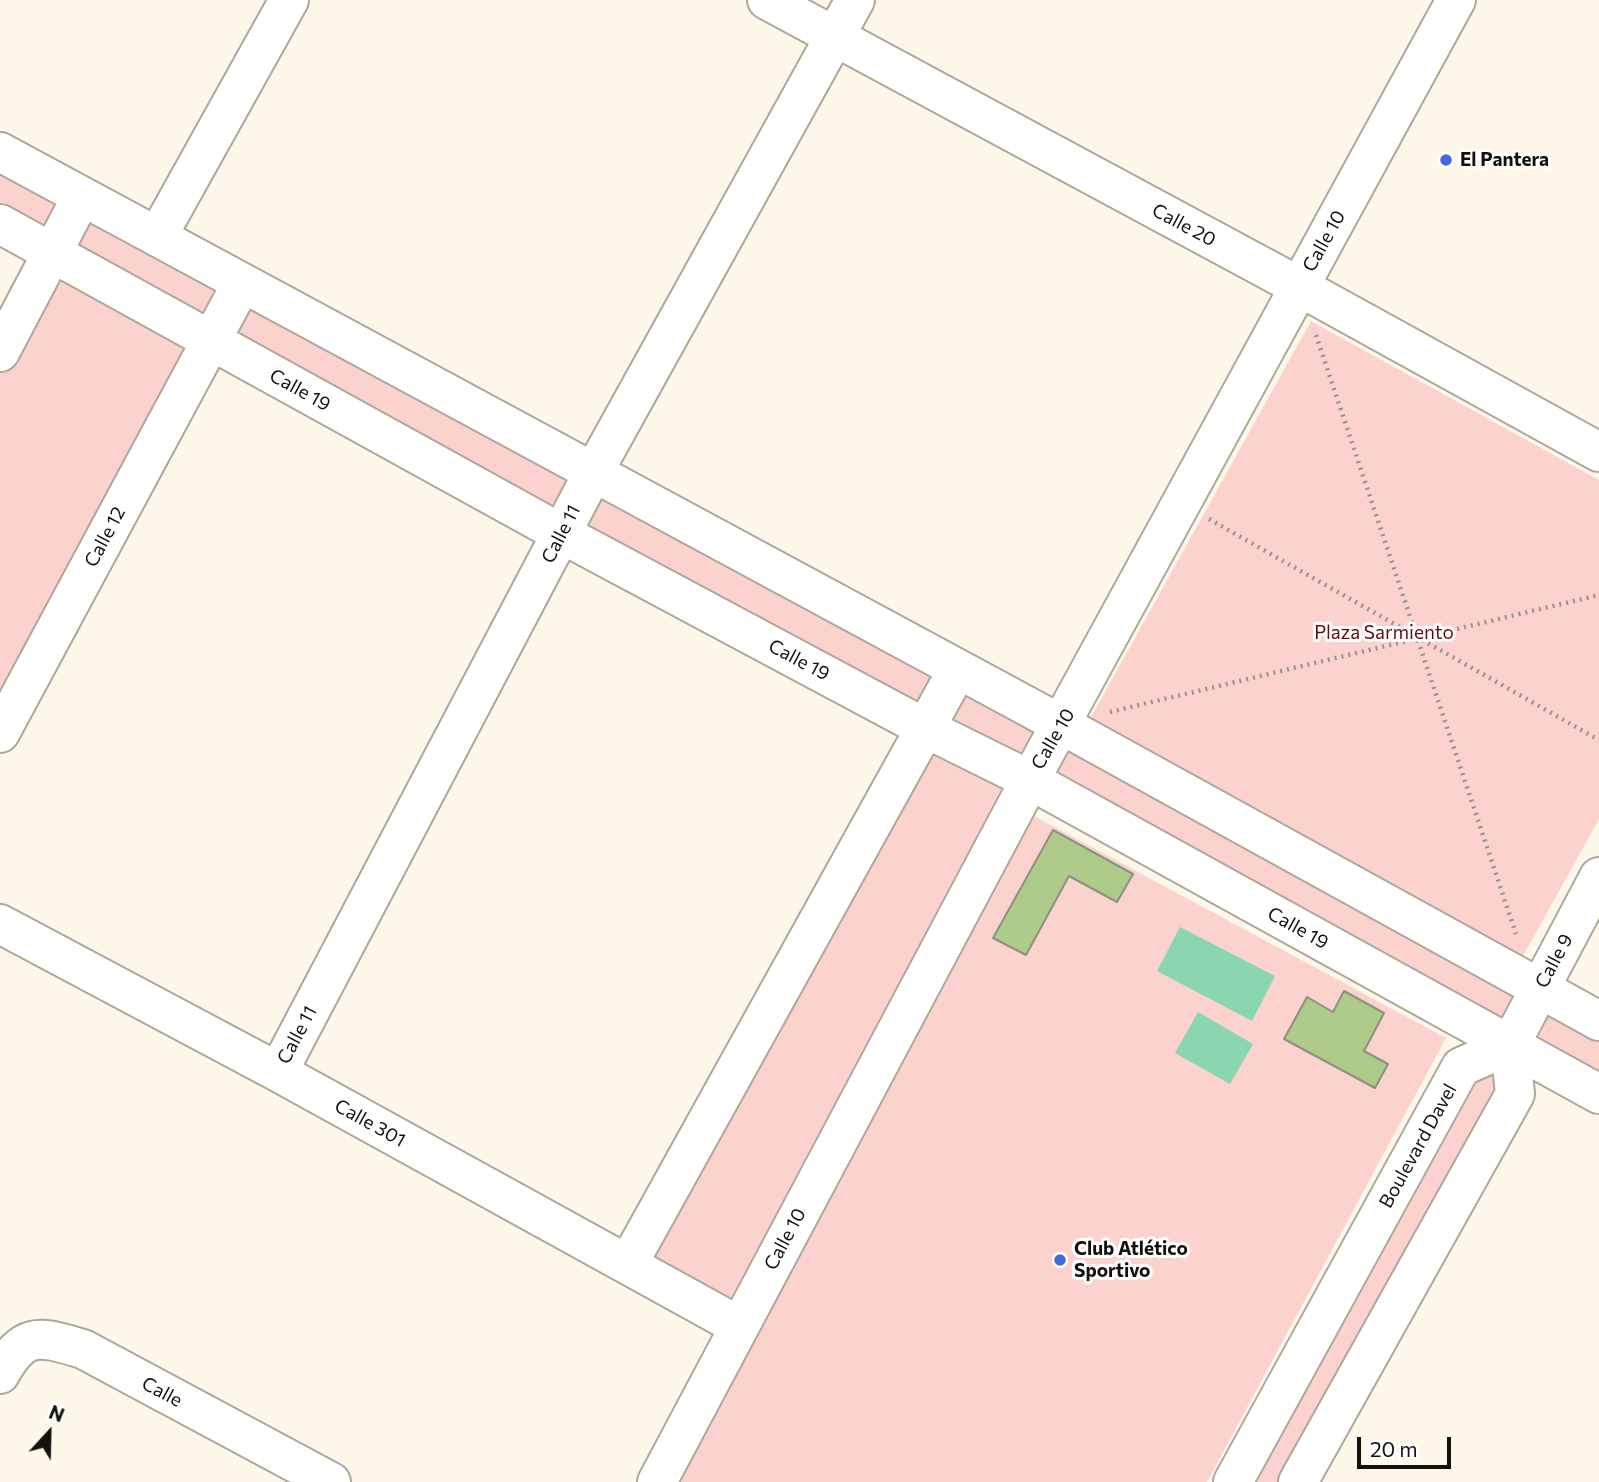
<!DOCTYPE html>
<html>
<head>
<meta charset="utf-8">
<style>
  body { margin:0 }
  #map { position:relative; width:1599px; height:1482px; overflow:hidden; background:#fcf7e9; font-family:Commissioner,sans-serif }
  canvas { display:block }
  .north { position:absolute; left:14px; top:1398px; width:70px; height:70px; -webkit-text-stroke:5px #fff; paint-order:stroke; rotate:22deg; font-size:19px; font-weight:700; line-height:28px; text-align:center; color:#13110d }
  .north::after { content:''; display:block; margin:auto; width:24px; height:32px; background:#13110d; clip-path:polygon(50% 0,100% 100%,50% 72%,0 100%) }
  .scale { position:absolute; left:1357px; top:1437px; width:94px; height:32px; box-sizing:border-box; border:4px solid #13110d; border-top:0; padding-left:9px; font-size:21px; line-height:24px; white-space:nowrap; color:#13110d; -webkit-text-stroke:5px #fff; paint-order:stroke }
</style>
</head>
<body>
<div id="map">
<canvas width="1599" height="1482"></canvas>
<div class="north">N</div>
<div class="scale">20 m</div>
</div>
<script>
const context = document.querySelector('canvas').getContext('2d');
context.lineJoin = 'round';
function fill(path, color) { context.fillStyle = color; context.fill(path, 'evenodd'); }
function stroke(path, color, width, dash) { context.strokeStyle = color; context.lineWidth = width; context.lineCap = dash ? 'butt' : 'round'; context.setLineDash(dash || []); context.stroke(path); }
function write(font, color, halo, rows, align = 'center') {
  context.font = font + ' Commissioner,sans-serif'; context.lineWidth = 6; context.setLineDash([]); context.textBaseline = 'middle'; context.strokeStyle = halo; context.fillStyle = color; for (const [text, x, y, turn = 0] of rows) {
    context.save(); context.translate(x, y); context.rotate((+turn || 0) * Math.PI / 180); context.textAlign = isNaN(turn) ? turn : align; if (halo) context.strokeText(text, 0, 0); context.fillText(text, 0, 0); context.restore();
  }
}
const green = new Path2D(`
  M0 166 1530 989 1507 1033 0 213Z
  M52 252 210 340 0 733V352Z
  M1311 321 1599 480V819L1523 956 1091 717Z
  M925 728 1030 780 739 1326 628 1264Z
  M1034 816 1446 1038 1207 1482H675Z
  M1541 994 1599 1027V1082L1515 1036Z
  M1510 1045 1515 1094 1298 1482H1233L1461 1067Z`);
const water = new Path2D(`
  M1180 927 1275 976 1252 1021 1157 971Z
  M1198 1012 1253 1044 1230 1084 1175 1053Z`);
const building = new Path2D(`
  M1053 830 1133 874 1117 902 1069 876 1026 955 993 938Z
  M1344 991 1384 1013 1364 1051 1388 1064 1375 1088 1284 1039 1307 997 1333 1012Z`);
const path = new Path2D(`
  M1316 335 1516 934
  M1209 519 1599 740
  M1110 712 1599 595`);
const minor = new Path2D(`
  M767 0 1300 287 1599 452
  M0 152 1062 725 1599 1021
  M0 224 562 534 925 728 1030 780 1599 1094
  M157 237 289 0
  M0 352 82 196
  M0 733 242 283
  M0 924 278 1072 739 1326
  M1510 1045 1599 877
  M278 1072 593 473 855 0
  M628 1264 958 669
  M0 1374C25 1329 41 1337 83 1349L331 1482
  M657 1482 1030 780 1456 0
  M1233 1482 1461 1067 1510 1045
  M1298 1482 1515 1094 1510 1045`);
const markers = [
  [1446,160,7,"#416adb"],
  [1060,1260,7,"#416adb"]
];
const poiNames = [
  ["El Pantera",1460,160],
  ["Club Atlético",1074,1249],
  ["Sportivo",1074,1271]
];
const streetNames = [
  ["Calle 20",1184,225,28],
  ["Calle 10",1324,241,-61],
  ["Calle 19",300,390,29],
  ["Calle 11",561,534,-63],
  ["Calle 12",105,537,-62],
  ["Calle 19",799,660,28],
  ["Calle 10",1053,739,-60],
  ["Calle 19",1298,928,29],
  ["Calle 9",1554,961,-62],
  ["Calle 11",297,1035,-62],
  ["Calle 301",370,1123,29],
  ["Boulevard Davel",1418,1146,-61],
  ["Calle 10",785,1239,-62],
  ["Calle",162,1392,28]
];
const parkNames = [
  ["Plaza Sarmiento",1384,633]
];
fill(green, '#fcd2ce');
fill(water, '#89d6b0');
fill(building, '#aecb8a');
stroke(building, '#8b9184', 2);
stroke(minor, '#aca89a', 42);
stroke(path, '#97938a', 4.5, [2, 5]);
stroke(minor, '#fff', 38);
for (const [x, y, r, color] of markers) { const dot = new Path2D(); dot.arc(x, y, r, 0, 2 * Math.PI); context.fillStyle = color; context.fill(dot); stroke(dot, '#fff', 2.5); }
write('bold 19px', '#13110d', '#fff', poiNames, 'left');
write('19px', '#13110d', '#fff', streetNames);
write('19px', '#660a11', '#fff', parkNames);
</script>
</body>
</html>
